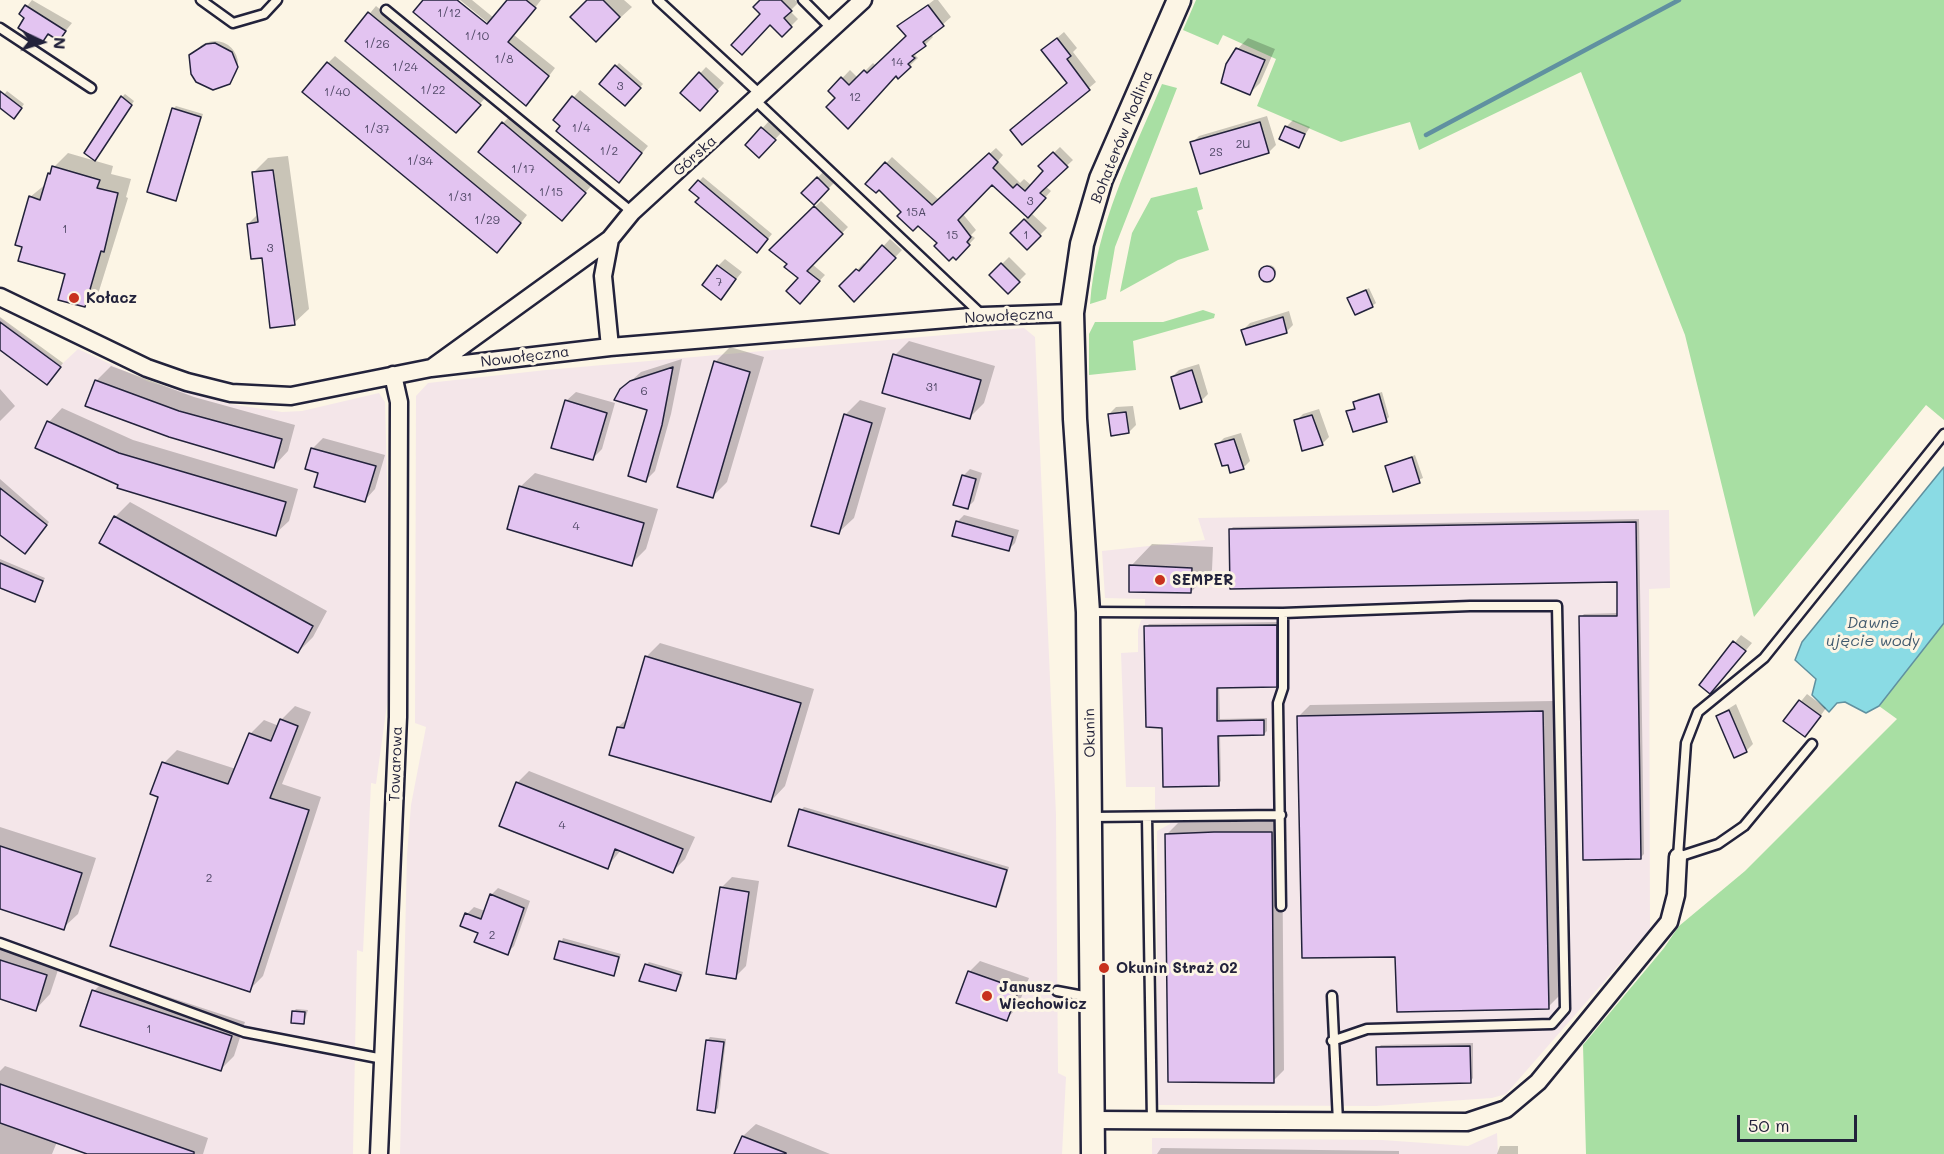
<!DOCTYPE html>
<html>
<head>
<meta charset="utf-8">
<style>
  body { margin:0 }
  #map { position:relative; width:1944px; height:1154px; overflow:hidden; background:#fcf5e5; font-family:Mali,sans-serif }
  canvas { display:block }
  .north { position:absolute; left:12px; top:12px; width:60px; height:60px; -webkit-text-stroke:4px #fcf5e5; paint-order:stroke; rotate:94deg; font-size:16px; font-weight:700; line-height:24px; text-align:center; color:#22223b }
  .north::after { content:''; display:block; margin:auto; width:21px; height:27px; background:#22223b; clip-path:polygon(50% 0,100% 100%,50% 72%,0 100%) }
  .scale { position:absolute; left:1737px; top:1115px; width:120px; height:27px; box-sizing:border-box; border:3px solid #22223b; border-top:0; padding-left:8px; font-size:18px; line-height:21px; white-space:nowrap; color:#22223b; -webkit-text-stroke:4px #fcf5e5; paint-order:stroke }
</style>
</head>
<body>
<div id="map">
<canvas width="1944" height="1154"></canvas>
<div class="north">N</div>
<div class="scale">50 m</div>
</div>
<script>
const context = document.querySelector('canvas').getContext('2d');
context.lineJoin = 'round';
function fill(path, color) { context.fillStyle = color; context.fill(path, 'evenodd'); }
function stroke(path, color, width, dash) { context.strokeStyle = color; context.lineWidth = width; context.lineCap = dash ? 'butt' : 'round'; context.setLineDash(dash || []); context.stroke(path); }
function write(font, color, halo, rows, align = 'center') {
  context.font = font + ' Mali,sans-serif'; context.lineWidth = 6; context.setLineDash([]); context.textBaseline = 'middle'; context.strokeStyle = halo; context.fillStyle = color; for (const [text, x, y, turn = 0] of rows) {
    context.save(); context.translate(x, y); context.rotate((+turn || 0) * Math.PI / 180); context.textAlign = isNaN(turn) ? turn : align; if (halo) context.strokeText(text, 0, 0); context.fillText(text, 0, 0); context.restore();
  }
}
const built = new Path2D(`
  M0 318 61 365 78 349 149 382 230 404 282 412 302 411 379 393 385 402 392 668 376 784 371 783 363 952 357 950 353 1154H0Z
  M1024 328 1035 337 1056 815 1058 1073 1066 1077 1062 1154H400L407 855 411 805 426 727 415 723 416 396 428 383 546 370Z
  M1669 510 1670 588 1649 589 1650 929 1506 1094 1492 1098 1376 1106 1157 1105V831L1170 824V810L1155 809V787H1126L1121 653 1138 652V630L1141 620 1145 619V599L1105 598 1102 551 1205 540 1198 518Z
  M1497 1133 1498 1154H1152V1138L1382 1140 1468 1146Z`);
const green = new Path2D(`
  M1196 0H1944V420L1926 405 1754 617 1685 335 1581 72 1419 150 1410 122 1341 142 1257 106 1276 59 1223 35 1218 45 1183 30Z
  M1162 84 1177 88 1115 247 1106 299 1090 304C1096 226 1132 155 1162 84Z
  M1197 187 1203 209 1197 211 1209 250 1178 260 1120 292 1132 233 1151 198Z
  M1203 310 1215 314 1214 318 1133 341 1136 370 1089 375V334L1095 322H1163Z
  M1944 623V1154H1586L1583 1045 1664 948 1679 926 1745 871 1897 719 1879 706Z`);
const water = new Path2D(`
  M1944 467V623L1879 706 1866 713 1845 702 1837 703 1829 712 1812 695 1816 679 1795 660 1802 642Z`);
const shadow = new Path2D(`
  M32 0 72 23 59 39 50 33 42 42 21 14Z
  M425 0H455L492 30 494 28 460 0H472L494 18 509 0H541L514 35 555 68 533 97Z
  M588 0H624L632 7 596 40Z
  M762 0H795L798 3 790 11 798 19 782 35 762 14Z
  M934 0H938L951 17 931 35 933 37 915 55 918 58 898 77 896 74 837 98 830 91 850 70 858 78 873 63 876 66 908 36 899 27Z
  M376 6 486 97 462 124 347 41Z
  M1064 32 1077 48 1073 52 1096 82 1023 143 1068 83 1050 44Z
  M1248 38 1275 49 1260 83 1249 94 1223 82 1231 56Z
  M192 64a23 23 0 1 1 46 0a23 23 0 1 1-46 0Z
  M335 56 527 215 504 244 328 63Z
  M619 63 643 84 625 104 601 84Z
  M706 67 724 83 700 109 682 93Z
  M580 90 648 146 619 181 555 119Z
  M7 91 24 104 17 114 0 106V100Z
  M125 94 134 101 98 156 122 97Z
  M176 106 203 114 176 199 173 109Z
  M510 116 592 185 568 212 503 123Z
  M1267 116 1276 145 1269 152 1192 143 1199 136Z
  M1293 120 1310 127 1298 146 1286 127Z
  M769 121 782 132 759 156 747 145Z
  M1060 147 1073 160 1045 186 1051 191 1031 213 1047 228 1027 248 1012 233 1028 216 992 183 962 213 976 230 971 235 975 238 956 258 878 188 867 184 892 157 939 200 996 148 1003 155 998 161 1020 183 1024 179 1032 186 1045 171 1040 166Z
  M68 153 113 166 111 174 131 179 126 197 128 198 99 291 85 306 67 273 24 246 30 197 46 184 54 167Z
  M288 156 309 309 294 323 248 224 258 214 253 173 268 158Z
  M824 171 835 182 814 203 803 193Z
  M703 177 772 234 761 247 691 190Z
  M821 201 848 227 812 264 825 275 800 302V278L789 264 771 250Z
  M890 239 902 250 854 300 841 286 864 263 866 265Z
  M1009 257 1026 274 1008 292 991 275Z
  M725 259 742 272 721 298 718 266Z
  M1262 272a7 7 0 1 1 14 0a7 7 0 1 1-14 0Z
  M1369 288 1376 303 1372 306 1349 298Z
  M1289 311 1293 325 1286 332 1243 330 1250 323Z
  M0 317 63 363 50 380 0 348Z
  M909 341 995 366 984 403 970 417 895 355Z
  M730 347 764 357 727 482 713 496 715 362Z
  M682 359 671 414 655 471 646 480 649 409 621 390 641 372Z
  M1199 364 1208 394 1201 401 1172 377 1179 370Z
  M111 366 194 397 295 425 288 451 274 466 96 381Z
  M0 389 15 406 0 421Z
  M576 392 615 403 602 449 592 459 566 401Z
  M1382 392 1389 417 1386 420 1348 412 1356 407 1355 402 1358 399Z
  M860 400 886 408 854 518 839 532 845 415Z
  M1133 406 1136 425 1129 432 1109 414 1116 407Z
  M62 408 133 440 298 489 289 521 275 534 120 485 37 447 49 422Z
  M1319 409 1329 437 1322 444 1296 421 1303 414Z
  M1241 433 1250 461 1243 468 1217 445 1224 438Z
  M323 438 385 455 375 489 365 500 320 472 307 468 313 448Z
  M1415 455 1423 478 1394 490 1387 467Z
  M970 469 982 473 974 501 967 508 963 476Z
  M535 473 658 509 646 549 631 564 520 487Z
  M0 479 49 522 28 549 0 533Z
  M130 502 327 611 313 637 298 652 101 543 115 517Z
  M964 515 1019 530 1015 543 1008 550 957 522Z
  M1639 519 1644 854 1641 857 1581 617 1584 614 1618 613V581L1230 530 1233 527Z
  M1152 544 1213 547 1212 570 1191 592 1131 566Z
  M0 559 45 578 34 600 0 586Z
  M1279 622V682L1276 685 1219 686 1220 719 1267 718V731L1264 734 1220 735 1221 781 1218 784 1164 726 1146 627 1149 624Z
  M1741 635 1752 643 1717 685 1701 684Z
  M660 643 814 689 785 786 771 801 618 727 629 717 646 657Z
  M1807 694 1826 708 1812 728 1785 721Z
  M1553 701 1559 996 1548 1007 1397 955 1299 716 1310 705Z
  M1736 704 1753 744 1746 751 1717 716Z
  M295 706 311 712 282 784 321 797 263 976 249 990 160 796 164 763 177 750 236 769 250 734 264 720 279 726 281 720Z
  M529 771 695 837 685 859 673 871 621 850 607 867 517 783Z
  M804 807 1009 867 999 902 996 905 801 810Z
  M1282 821 1284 1070 1273 1081 1167 834 1178 823Z
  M0 827 96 858 78 914 63 928 0 908Z
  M732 877 759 881 746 966 735 977 721 888Z
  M498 888 530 901 514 946 507 953 480 932 467 914 474 907 485 911 491 895Z
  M563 938 621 954 616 971 613 975 556 958Z
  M0 940 61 961 50 994 36 1009 0 997Z
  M980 961 1029 978 1017 1008 1006 1019 969 972Z
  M649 962 683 972 679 986 676 989 646 965Z
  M108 977 245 1022 234 1056 220 1070 82 1025 94 991Z
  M296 1009 308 1010 304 1023 293 1012Z
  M710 1037 726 1039 718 1108 715 1111 707 1041Z
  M1473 1043V1078L1470 1082 1378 1048 1381 1045Z
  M5 1066 208 1138 203 1154H92L57 1142 52 1154H0V1071Z
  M756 1124 830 1154H736L743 1136Z
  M1500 1146H1518V1154H1497Z
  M1161 1148 1399 1151V1154H1157Z`);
const stream = new Path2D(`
  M1426 135 1679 0`);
const building = new Path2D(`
  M423 0H457L487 24 507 0H526L536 8 508 42 549 76 526 106 413 12Z
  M587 0H603L620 17 596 42 570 17Z
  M760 0H781L792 11 784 18 792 27 782 37 770 25 742 55 731 45 760 14 753 7Z
  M25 5 66 31 59 41 48 34 42 43 18 28 24 18 19 14Z
  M928 5 944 26 923 42 926 46 912 56 915 58 908 64 911 67 898 79 896 76 848 129 826 107 835 98 828 91 841 77 849 85 864 70 867 73 906 36 897 26Z
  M368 12 481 105 456 133 345 41Z
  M1057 38 1071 56 1067 59 1090 90 1022 145 1010 130 1067 83 1041 50Z
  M215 43 232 52 238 67 230 84 213 90 196 82 191 74 189 55 206 44Z
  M1236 48 1265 60 1250 95 1221 83 1226 64Z
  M327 62 521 223 497 253 302 92Z
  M615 65 641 88 625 106 599 84Z
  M699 72 718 91 700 111 680 93Z
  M0 91 22 108 14 119 0 108Z
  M121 96 132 105 95 161 84 153Z
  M572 96 642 153 619 183 556 131 560 126 553 120Z
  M172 108 201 117 176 201 147 192Z
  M502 122 586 193 562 221 478 152Z
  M1260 122 1269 153 1200 174 1190 142Z
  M1285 126 1305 134 1299 148 1279 139Z
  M761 127 776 140 759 158 745 145Z
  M1053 152 1068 167 1040 193 1046 198 1028 218 992 185 958 220 971 237 967 242 970 245 956 260 953 257 949 261 934 246 937 243 918 226 913 231 897 216 901 212 879 190 876 193 865 184 885 162 932 205 989 153 998 162 993 168 1013 188 1017 184 1025 191 1043 171 1038 166Z
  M52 166 100 180 97 188 118 193 104 252 101 251 85 307 58 300 65 274 18 261 22 247 15 245 29 196 40 200 48 173 50 174Z
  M273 170 295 325 270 328 262 258 251 259 247 224 258 222 252 172Z
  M817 177 829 189 814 205 801 193Z
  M698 180 768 239 757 253 695 202 699 198 689 190Z
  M814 206 843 234 807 271 820 281 800 304 786 291 798 278 784 267 787 264 769 250Z
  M1024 219 1041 236 1027 250 1010 233Z
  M882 245 896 258 854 302 839 286 856 269 859 271Z
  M1001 263 1020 282 1008 294 989 275Z
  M717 265 736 279 721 300 702 285Z
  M1259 274a8 8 0 1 1 16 0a8 8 0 1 1-16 0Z
  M1366 290 1373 307 1355 315 1347 298Z
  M1283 317 1287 333 1246 345 1241 330Z
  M0 322 61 367 47 385 0 350Z
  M893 354 981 380 970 419 882 393Z
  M714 361 750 372 713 498 677 487Z
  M673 367 662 425 646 482 628 476 647 410 614 400 620 389 630 381Z
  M1192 370 1202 402 1180 409 1171 377Z
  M95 380 179 411 282 439 274 468 169 437 85 406Z
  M1379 394 1387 422 1353 432 1346 411 1355 409 1353 402Z
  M565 400 607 413 593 460 551 448Z
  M1126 412 1129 433 1111 436 1108 414Z
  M844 414 872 423 839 534 811 526Z
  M1312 415 1323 445 1302 451 1294 420Z
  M47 421 119 453 286 502 276 536 117 488 118 485 35 448Z
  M1234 439 1244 469 1230 473 1228 465 1222 466 1215 444Z
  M311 448 376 466 365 502 314 487 318 473 305 469Z
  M1412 457 1420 483 1393 492 1385 466Z
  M962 475 976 479 968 509 953 505Z
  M519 486 644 523 632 566 507 529Z
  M0 488 47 525 25 554 0 535Z
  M114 516 313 626 298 653 99 543Z
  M956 521 1013 537 1009 551 952 536Z
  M1636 522 1641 859 1583 860 1579 616H1617V582L1230 589 1229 529Z
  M0 563 43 581 35 602 0 588Z
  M1129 565 1192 568 1191 593 1129 592Z
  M1277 625V687L1217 688V721L1264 720V735L1218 736 1219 786 1163 787 1162 728 1146 727 1144 626Z
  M1733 641 1746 651 1710 694 1699 685Z
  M645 656 801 703 771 802 609 755 617 727 624 728Z
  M1799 700 1821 716 1805 737 1783 721Z
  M1729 710 1747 752 1734 758 1716 716Z
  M1543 711 1549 1009 1397 1012 1395 957 1302 958 1297 716Z
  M280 719 298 726 270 798 309 810 250 992 110 946 158 797 150 794 162 762 228 784 249 733 271 741Z
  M516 782 683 849 673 873 615 849 608 869 499 826Z
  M799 809 1007 870 996 907 788 846Z
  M1214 832H1272L1274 1083 1168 1082 1165 834Z
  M0 846 82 873 64 930 0 909Z
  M720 887 749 892 736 979 706 974Z
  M490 894 524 908 508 955 474 942 478 933 460 926 465 913 481 919Z
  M559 941 619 957 614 976 554 959Z
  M0 960 47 975 36 1011 0 999Z
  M645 964 681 975 676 991 639 981Z
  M968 971 1019 989 1007 1021 956 1003Z
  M92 990 232 1036 221 1071 80 1026Z
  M292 1011 305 1012 304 1024 291 1023Z
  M706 1040 724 1042 715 1113 697 1110Z
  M1470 1046 1471 1083 1377 1085 1376 1047Z
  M0 1084 194 1152V1154H87L0 1123Z
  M742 1136 786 1153V1154H734Z`);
const service = new Path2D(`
  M201 0 233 23 264 14 277 0
  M658 0 761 95
  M803 0 832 29
  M386 10 632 212
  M0 28 91 88
  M756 101 982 315
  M1089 612 1283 613 1470 606H1557L1565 1009 1552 1024 1367 1029 1332 1041
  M1812 744 1744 826 1718 844 1678 857 1686 743 1698 712 1764 658 1944 434
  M1091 817 1281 815
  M1147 817 1152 1121
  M1281 906 1278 703 1283 688V613
  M0 943 244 1032 383 1059
  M1057 991 1089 997
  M1332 996 1338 1122`);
const minor = new Path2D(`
  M0 297 147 368 187 382 231 393 291 396 431 368 610 347 983 316 1072 313
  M610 347 603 276 610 239 632 212 863 0
  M433 367 610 239
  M1093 1120 1467 1122 1506 1109 1538 1082 1669 922 1676 895 1678 857
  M379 1154 398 717 399 402 393 375`);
const secondary = new Path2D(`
  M1093 1154 1088 612 1075 419 1072 313 1082 244 1101 179 1179 0`);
const markers = [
  [74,298,6,"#c8321e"],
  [1160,580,6,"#c8321e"],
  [1104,968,6,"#c8321e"],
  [987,996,6,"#c8321e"]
];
const numberNames = [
  ["1/12",449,13],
  ["1/10",477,36],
  ["1/26",377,44],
  ["1/8",504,59],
  ["14",897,62],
  ["1/24",405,67],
  ["3",620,86],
  ["1/22",433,90],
  ["1/40",337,92],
  ["12",855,97],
  ["1/4",581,128],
  ["1/37",377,129],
  ["2U",1243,144],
  ["1/2",609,151],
  ["2S",1216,152],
  ["1/34",420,161],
  ["1/17",523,169],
  ["1/15",551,192],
  ["1/31",460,197],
  ["3",1030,201],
  ["15A",916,212],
  ["1/29",487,220],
  ["1",65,229],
  ["15",952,235],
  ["1",1026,235],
  ["3",270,248],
  ["7",719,282],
  ["31",932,387],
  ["6",644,391],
  ["4",576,526],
  ["4",562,825],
  ["2",209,878],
  ["2",492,935],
  ["1",149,1029]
];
const streetNames = [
  ["Bohaterów Modlina",1122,137,-68],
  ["Górska",695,156,-42],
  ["Nowołęczna",1009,316,-3],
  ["Nowołęczna",525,357,-7],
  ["Okunin",1090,733,-91],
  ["Towarowa",396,764,-88]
];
const poiNames = [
  ["Kołacz",86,298],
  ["SEMPER",1172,580],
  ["Okunin Straż 02",1116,968],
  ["Janusz",999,987],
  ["Wiechowicz",999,1004]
];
const waterNames = [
  ["Dawne",1873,623],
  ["ujęcie wody",1873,641]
];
fill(built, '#f4e6e9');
fill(green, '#a8dfa3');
fill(water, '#8adbe4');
stroke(water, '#6091a0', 1.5);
fill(shadow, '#0003');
stroke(stream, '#6091a0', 4.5);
fill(building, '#e3c4f1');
stroke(building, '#22223b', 1.5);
stroke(service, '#22223b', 13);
stroke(minor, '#22223b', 21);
stroke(secondary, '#22223b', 27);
stroke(service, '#fcf5e5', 8);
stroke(minor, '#fcf5e5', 16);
stroke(secondary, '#fcf5e5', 22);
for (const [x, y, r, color] of markers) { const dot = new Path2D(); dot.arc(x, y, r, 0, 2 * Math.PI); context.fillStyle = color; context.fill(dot); stroke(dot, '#fcf5e5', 2); }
write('12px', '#524a68', null, numberNames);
write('15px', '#22223b', '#fcf5e5', streetNames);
write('bold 15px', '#22223b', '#fcf5e5', poiNames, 'left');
write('italic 16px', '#415a6e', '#fcf5e5', waterNames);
</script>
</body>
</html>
